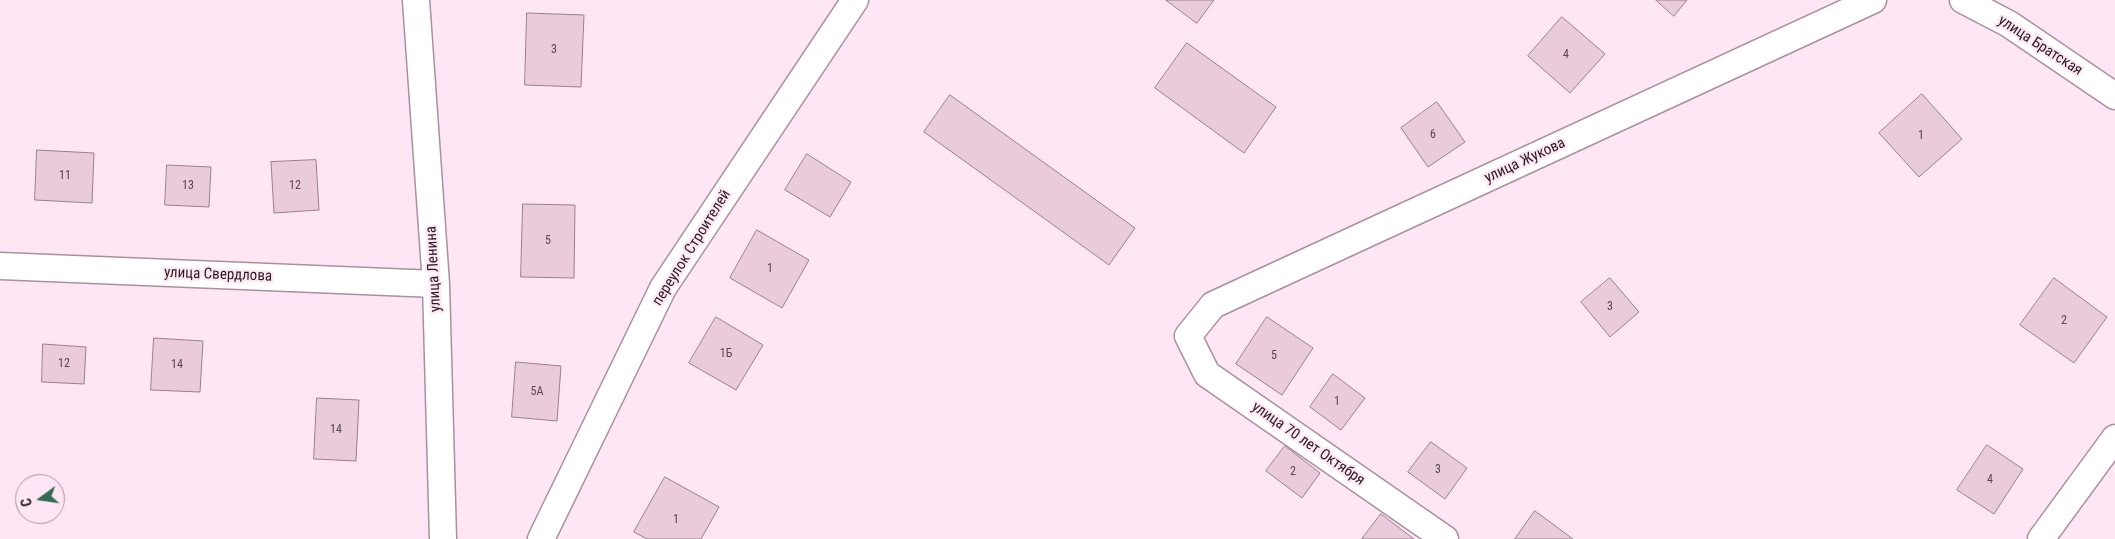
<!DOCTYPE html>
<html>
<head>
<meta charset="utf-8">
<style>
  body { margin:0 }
  #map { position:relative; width:2115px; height:539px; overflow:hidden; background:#ffe6f4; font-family:"Roboto Condensed",sans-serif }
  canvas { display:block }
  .north { position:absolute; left:15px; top:474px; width:50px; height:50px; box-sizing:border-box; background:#ffe6f4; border:1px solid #a895a0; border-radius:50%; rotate:256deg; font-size:14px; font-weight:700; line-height:20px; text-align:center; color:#261b21 }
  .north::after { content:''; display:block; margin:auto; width:18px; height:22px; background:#346b51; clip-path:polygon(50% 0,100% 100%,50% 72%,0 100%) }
</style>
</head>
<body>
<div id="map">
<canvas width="2115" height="539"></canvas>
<div class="north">С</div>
</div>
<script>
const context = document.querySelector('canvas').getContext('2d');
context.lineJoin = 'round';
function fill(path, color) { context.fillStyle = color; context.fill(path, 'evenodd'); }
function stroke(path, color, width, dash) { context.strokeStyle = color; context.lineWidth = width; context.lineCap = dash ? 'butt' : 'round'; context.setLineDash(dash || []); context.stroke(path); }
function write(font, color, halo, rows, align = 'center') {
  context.font = font + ' "Roboto Condensed",sans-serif'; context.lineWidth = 4.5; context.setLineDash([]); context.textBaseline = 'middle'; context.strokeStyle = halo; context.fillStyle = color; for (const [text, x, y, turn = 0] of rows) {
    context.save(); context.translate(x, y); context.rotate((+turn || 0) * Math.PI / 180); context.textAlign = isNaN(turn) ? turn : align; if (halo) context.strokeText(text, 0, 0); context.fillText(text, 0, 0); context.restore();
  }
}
const building = new Path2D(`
  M1166 0H1214L1197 23Z
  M1656 0H1687L1674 16Z
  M527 13 584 15 581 87 525 85Z
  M1562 17 1605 54 1570 93 1528 56Z
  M1187 43 1276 107 1244 153 1155 88Z
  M1922 94 1962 139 1919 177 1879 133Z
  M950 95 1135 228 1109 265 924 132Z
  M1437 102 1465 142 1428 167 1401 128Z
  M37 150 94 153 92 203 35 200Z
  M807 154 851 182 830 217 785 190Z
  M316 160 319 210 274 213 271 162Z
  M167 165 211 167 209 207 165 205Z
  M523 204 575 205 574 278 521 277Z
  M757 230 809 260 782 308 730 278Z
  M1610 278 1639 312 1610 337 1581 302Z
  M2054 278 2107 317 2074 363 2020 325Z
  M716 317 763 345 736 390 689 363Z
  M1267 317 1313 348 1282 395 1236 364Z
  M154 338 203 341 200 392 151 390Z
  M43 344 86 347 84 384 42 382Z
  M516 362 561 366 557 421 512 417Z
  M1333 374 1365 398 1341 430 1310 407Z
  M317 398 359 400 356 461 314 459Z
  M1431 442 1467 468 1445 499 1408 472Z
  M1987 445 2023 469 1994 514 1957 490Z
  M1285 446 1320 473 1302 498 1266 471Z
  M665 477 719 507 701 539H647L634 532Z
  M1535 511 1573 539H1515Z
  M1381 514 1414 539H1362Z`);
const minor = new Path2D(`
  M416 0 436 284 443 539
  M1963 0 2009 24 2115 96
  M0 266 436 284
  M541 539 663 288 855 0
  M1445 539 1207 374 1188 336 1213 305 1873 0
  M2041 539 2115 438`);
const numberNames = [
  ["3",554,50],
  ["4",1566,55],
  ["6",1433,135],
  ["1",1921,136],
  ["11",65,176],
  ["13",188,186],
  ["12",295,186],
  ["5",548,241],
  ["1",770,269],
  ["3",1610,307],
  ["2",2064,321],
  ["1Б",726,354],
  ["5",1274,356],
  ["12",64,364],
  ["14",177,365],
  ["5А",537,392],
  ["1",1337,402],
  ["14",336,430],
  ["3",1438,470],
  ["2",1293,472],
  ["4",1990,480],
  ["1",676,520]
];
const streetNames = [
  ["улица Братская",2040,46,33],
  ["улица Жукова",1525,161,-25],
  ["переулок Строителей",692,248,-58],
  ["улица Ленина",434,269,-93],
  ["улица Свердлова",218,275,2],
  ["улица 70 лет Октября",1308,444,35]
];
fill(building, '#e9cbdc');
stroke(building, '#9b7f8f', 1);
stroke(minor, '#ab8f9f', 29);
stroke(minor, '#fff', 26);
write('12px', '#574750', null, numberNames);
write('15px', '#261b21', '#ffe6f4', streetNames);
</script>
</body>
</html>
